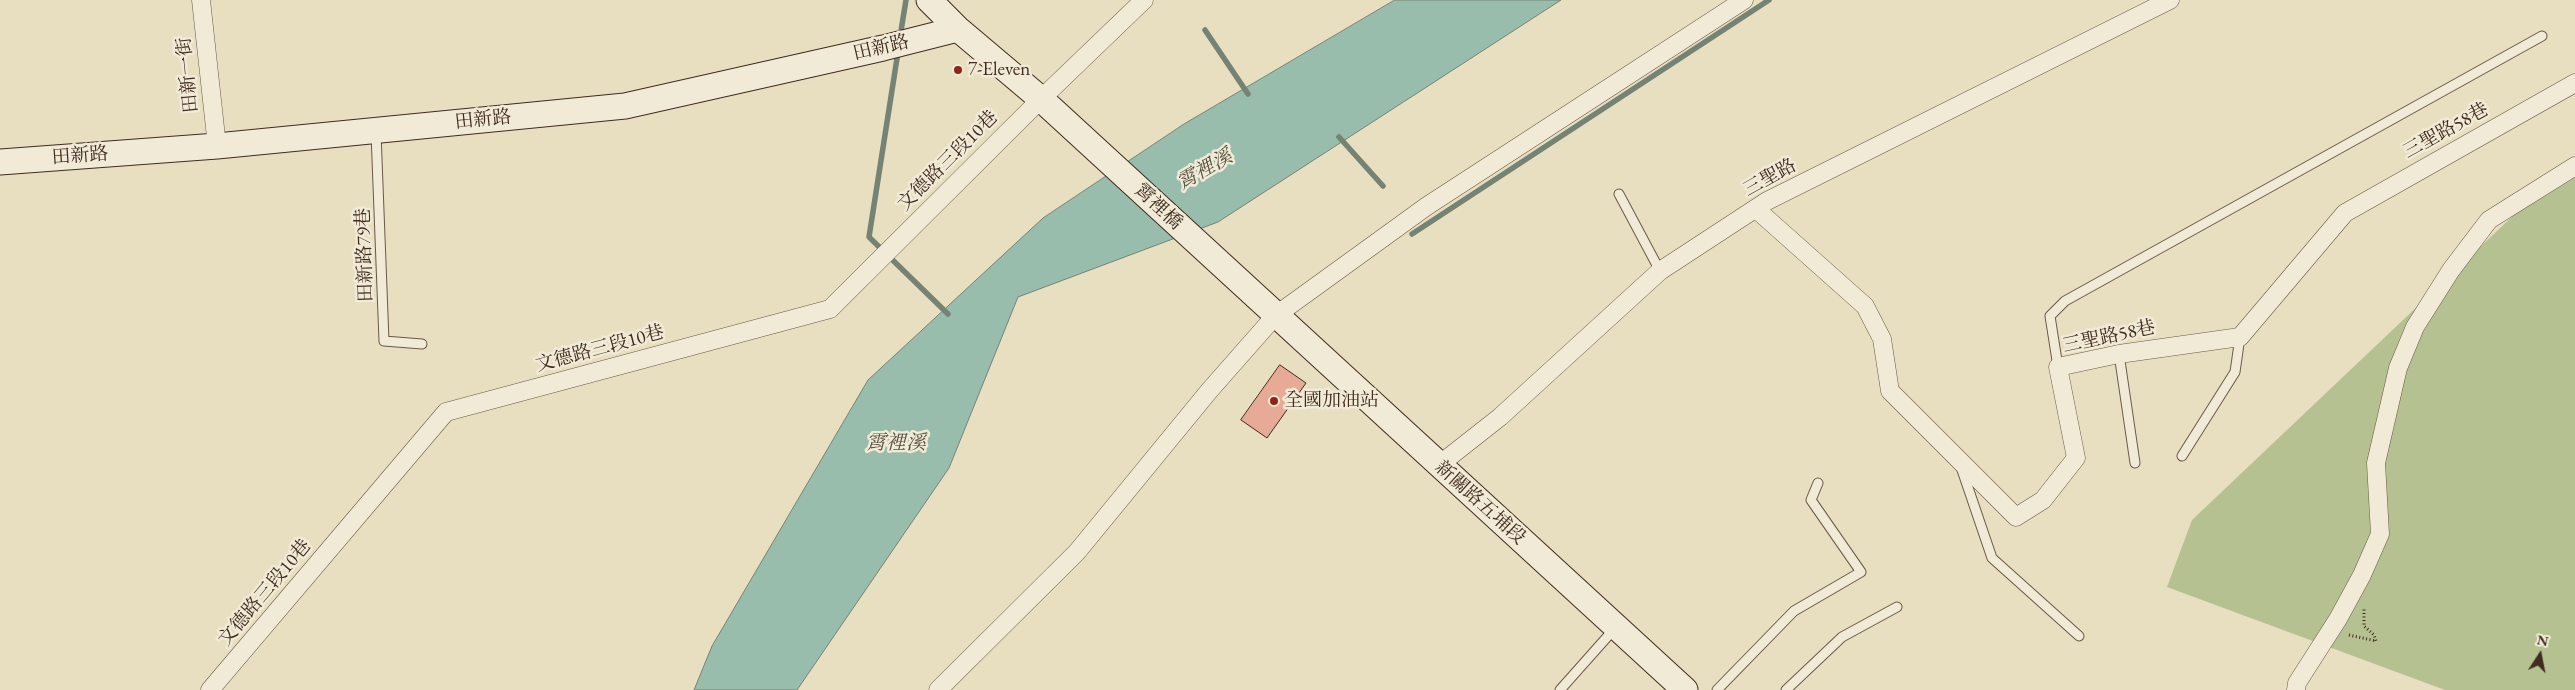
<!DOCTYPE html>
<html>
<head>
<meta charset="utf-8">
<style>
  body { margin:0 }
  #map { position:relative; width:2575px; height:690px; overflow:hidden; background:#e8dfc0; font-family:"EB Garamond",serif }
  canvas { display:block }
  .north { position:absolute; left:2515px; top:630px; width:50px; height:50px; -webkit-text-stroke:4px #f0ead6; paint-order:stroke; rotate:11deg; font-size:14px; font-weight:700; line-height:20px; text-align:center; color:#402b1f }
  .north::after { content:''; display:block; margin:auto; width:18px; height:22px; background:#402b1f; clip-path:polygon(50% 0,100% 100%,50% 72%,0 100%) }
</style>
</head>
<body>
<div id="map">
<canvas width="2575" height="690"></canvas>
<div class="north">N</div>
</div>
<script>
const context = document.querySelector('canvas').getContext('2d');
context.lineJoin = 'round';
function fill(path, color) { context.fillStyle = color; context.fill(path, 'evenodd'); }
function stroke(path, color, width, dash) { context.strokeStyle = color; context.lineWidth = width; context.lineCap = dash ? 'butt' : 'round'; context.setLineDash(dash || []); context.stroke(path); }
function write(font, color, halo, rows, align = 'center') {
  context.font = font + ' "EB Garamond","Noto Serif TC",serif'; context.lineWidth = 5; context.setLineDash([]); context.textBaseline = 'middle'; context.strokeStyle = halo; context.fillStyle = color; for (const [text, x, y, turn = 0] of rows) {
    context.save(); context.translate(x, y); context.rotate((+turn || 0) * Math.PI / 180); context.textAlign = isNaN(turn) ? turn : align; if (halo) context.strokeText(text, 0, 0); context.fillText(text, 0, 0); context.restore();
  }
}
const green = new Path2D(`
  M2575 157V690H2445L2167 587 2192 520Z`);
const water = new Path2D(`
  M1395 0H1561L1218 222 1018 297 949 468 797 690H694L712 646 868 380 1043 218 1184 124Z`);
const stream = new Path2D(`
  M1205 30 1248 94
  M900 37 906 0
  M898 52 869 237 948 314
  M1339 137 1383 186
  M1412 234 1769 0`);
const building = new Path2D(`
  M1280 365 1306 383 1267 438 1241 420Z`);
const path = new Path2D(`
  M2349 635 2376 641 2374 635 2364 626V609`);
const lane = new Path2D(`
  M376 133 384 341 422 344
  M1619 194 1660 271
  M2119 354 2135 463
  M2058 367 2050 316 2065 301 2542 36
  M2182 456 2235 372 2240 337
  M1961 467 1992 558 2079 636
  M1560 690 1616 627
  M1717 690 1794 611 1861 572 1811 500 1818 483
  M1786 690 1842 637 1897 607`);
const street = new Path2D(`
  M201 0 217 146
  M1756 209 1865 306 1882 339 1890 391 2016 517 2043 500 2076 458 2058 367 2119 354 2240 337 2345 213 2575 83
  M1439 465 1500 417 1660 271 1767 201 2170 0
  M210 690 446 412 830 309 1041 99 1144 0
  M938 690 1077 552 1209 391 1275 316 1427 206 1744 0
  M2296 690 2297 683 2338 619 2362 575 2380 534 2376 463 2398 368 2415 327 2451 270 2489 220 2575 166`);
const secondary = new Path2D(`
  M929 0 958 29 1041 99 1685 690
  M0 162 217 146 625 106 883 48 958 29`);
const markers = [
  [958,70,5,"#8f2418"],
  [1274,401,5,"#8f2418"]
];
const streetNames = [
  ["田新路",881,48,-13],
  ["田新一街",188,75,-96],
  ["田新路",483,120,-6],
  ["三聖路58巷",2446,131,-29],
  ["田新路",80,156,-4],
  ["文德路三段10巷",948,161,-45],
  ["三聖路",1770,178,-29],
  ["霄裡橋",1158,207,43],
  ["田新路79巷",365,255,-92],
  ["三聖路58巷",2109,337,-12],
  ["文德路三段10巷",600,349,-15],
  ["新關路五埔段",1480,503,42],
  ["文德路三段10巷",265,593,-50]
];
const poiNames = [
  ["7-Eleven",968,70],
  ["全國加油站",1284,401]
];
const waterNames = [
  ["霄裡溪",1205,170,-30],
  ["霄裡溪",896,444]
];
fill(green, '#b6c192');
fill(water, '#98bdac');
stroke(water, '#758374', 1);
stroke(stream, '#758374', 5.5);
fill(building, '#e6aa97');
stroke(building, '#402b1f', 1);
stroke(lane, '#6a5847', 11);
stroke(street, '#6a5847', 19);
stroke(secondary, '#402b1f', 27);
stroke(path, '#402b1f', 3, [1, 2.5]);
stroke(lane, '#f0ead6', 9);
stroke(street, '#f0ead6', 18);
stroke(secondary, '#f0ead6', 25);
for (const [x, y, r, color] of markers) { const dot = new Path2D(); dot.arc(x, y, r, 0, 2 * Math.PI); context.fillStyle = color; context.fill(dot); stroke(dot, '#f0ead6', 2); }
write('19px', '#402b1f', '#f0ead6', streetNames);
write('19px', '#402b1f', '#f0ead6', poiNames, 'left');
write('italic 20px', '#565042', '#f0ead6', waterNames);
</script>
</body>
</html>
